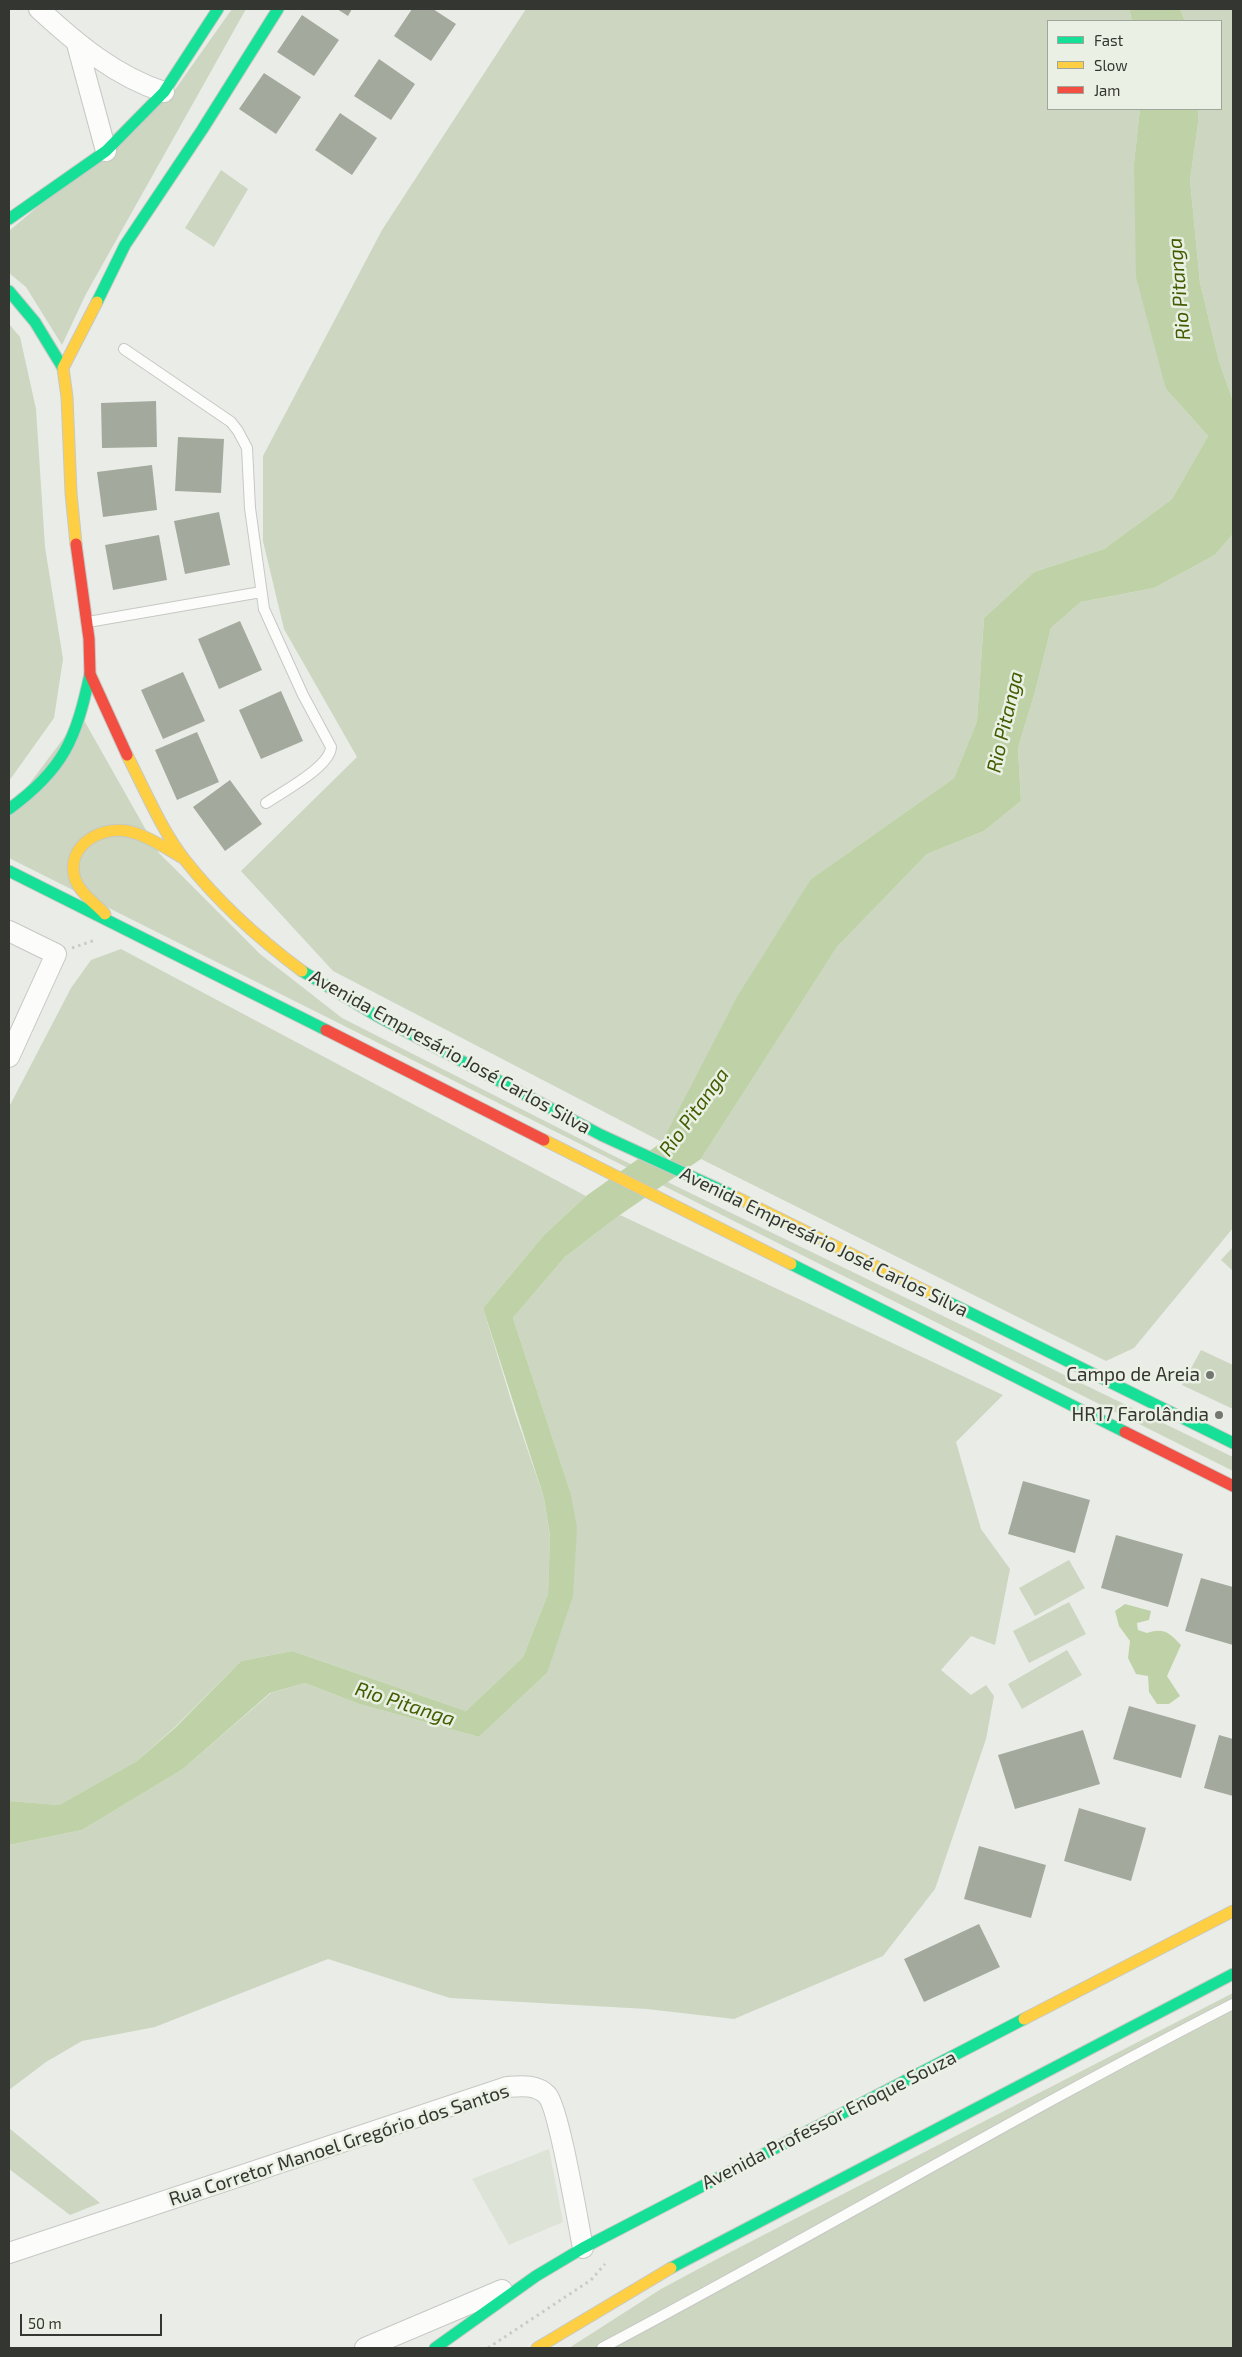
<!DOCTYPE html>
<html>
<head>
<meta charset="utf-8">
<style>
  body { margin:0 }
  #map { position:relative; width:1242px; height:2357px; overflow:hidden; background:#eaede7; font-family:"Exo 2",sans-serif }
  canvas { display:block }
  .frame { position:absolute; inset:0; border:10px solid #343631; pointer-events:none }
  .legend { position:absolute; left:1047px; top:20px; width:175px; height:90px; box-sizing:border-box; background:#eaf0e4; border:1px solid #a1a69c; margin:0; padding:6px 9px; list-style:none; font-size:15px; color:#343631 }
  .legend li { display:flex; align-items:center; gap:10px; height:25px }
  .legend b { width:25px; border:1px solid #a1a69c }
  .scale { position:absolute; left:20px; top:2314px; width:142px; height:22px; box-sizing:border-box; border:2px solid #343631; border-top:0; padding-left:6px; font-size:15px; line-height:18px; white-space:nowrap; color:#343631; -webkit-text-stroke:4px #eaf0e4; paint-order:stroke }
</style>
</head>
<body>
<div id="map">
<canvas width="1242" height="2357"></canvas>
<div class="frame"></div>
<ul class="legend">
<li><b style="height:6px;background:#16e098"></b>Fast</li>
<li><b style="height:6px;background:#ffcf43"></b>Slow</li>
<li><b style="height:6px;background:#f24e42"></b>Jam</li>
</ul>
<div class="scale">50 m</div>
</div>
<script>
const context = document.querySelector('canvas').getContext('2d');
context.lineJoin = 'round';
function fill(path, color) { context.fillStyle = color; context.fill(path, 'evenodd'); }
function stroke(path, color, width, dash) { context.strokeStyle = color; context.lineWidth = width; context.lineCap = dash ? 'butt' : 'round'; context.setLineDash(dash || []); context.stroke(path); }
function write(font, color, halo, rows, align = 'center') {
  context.font = font + ' "Exo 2",sans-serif'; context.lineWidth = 5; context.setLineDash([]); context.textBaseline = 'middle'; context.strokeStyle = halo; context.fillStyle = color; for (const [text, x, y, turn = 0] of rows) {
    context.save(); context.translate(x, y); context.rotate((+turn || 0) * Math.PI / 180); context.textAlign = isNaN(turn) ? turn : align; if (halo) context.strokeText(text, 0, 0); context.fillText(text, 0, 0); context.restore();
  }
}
const built = new Path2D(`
  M549 2149 563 2222 509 2245 472 2179Z`);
const green = new Path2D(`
  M232 9H246L86 294 62 345 26 287 9 273V231L174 91Z
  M526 9H1129L1132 21H1048V109H1140L1134 163 1166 389 1208 436 1172 499 1104 549 1034 572 984 618 977 721 954 778 811 879 662 1142 333 971 241 871 357 757 284 629 263 541V456L382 230Z
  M1180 9H1233V401L1219 361 1200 283 1190 180 1198 124V109H1221V21H1185Z
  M221 170 248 189 214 247 185 228Z
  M9 324 20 337 36 409 45 547 63 659 54 718 9 781Z
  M1233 534V1228L1134 1348 1106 1361 701 1159 837 947 927 854 984 831 1021 801 1018 748 1035 692 1051 628 1081 602 1154 588 1215 555Z
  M81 715 159 853 260 954 342 1018 608 1153 1233 1457V1471L9 858V811Z
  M121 949 586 1196 544 1235 483 1308 514 1410 544 1498 550 1537 548 1594 523 1657 466 1711 292 1651 241 1661 175 1727 137 1761 59 1805 9 1801V1107L71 988 91 960Z
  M620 1215 1003 1395 956 1442 981 1529 1010 1569 995 1645 971 1636 941 1670 971 1695 986 1685 994 1696 986 1739 935 1889 883 1956 734 2019 647 2009 450 1998 328 1959 155 2027 82 2041 46 2062 9 2090V1845L82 1830 183 1769 271 1693 305 1683 359 1704 479 1737 547 1673 570 1491 513 1318 565 1257Z
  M1233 1247V1271L1221 1260Z
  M1201 1350 1233 1365V1409L1182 1385Z
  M1069 1560 1085 1588 1035 1616 1019 1588Z
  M1069 1602 1086 1634 1029 1663 1013 1631Z
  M1067 1650 1082 1675 1022 1709 1008 1684Z
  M1233 1993V2348H569L661 2289 717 2259Z
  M9 2128 100 2203 70 2215 9 2169Z`);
const water = new Path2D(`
  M1129 9H1180L1185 21H1132Z
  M1140 109H1198V124L1190 180 1200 283 1219 361 1233 401V534L1215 555 1154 588 1081 602 1051 628 1035 692 1018 748 1021 801 984 831 927 854 837 947 701 1159 620 1215 565 1257 513 1318 570 1491 577 1528 573 1596 547 1673 479 1737 359 1704 305 1683 270 1693 183 1769 82 1830 9 1845V1801L59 1805 137 1761 176 1727 241 1661 292 1651 466 1711 523 1657 548 1594 550 1536 544 1498 483 1308 544 1235 586 1196 662 1142 737 997 811 879 954 778 977 721 984 618 1034 572 1104 549 1172 499 1208 436 1166 389 1136 277 1134 163Z
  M1125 1604 1151 1611 1149 1620 1137 1623 1138 1630 1147 1633C1164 1627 1170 1633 1181 1645L1167 1676 1180 1696 1169 1704H1157L1149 1692 1148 1676 1136 1674 1128 1658 1130 1641 1119 1626 1115 1611Z`);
const building = new Path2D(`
  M337 9H352L348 16Z
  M412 9H433L456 24 431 61 394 36Z
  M302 15 339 40 314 76 277 52Z
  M379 59 415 84 391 120 354 96Z
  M264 73 301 97 276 134 239 109Z
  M340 113 377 138 352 175 315 150Z
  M156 401 157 447 102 448 101 403Z
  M178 437 224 439 221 493 175 491Z
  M152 465 157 510 103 517 97 472Z
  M219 512 230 565 185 574 174 521Z
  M159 535 167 580 113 590 105 545Z
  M240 621 262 670 219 689 198 639Z
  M183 672 205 721 163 739 141 690Z
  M281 691 303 741 261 759 239 710Z
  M197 732 219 782 177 800 155 750Z
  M230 780 262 824 225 851 193 807Z
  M1023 1481 1090 1500 1075 1553 1008 1534Z
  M1116 1535 1183 1554 1168 1607 1101 1588Z
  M1201 1578 1233 1587V1645L1185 1631Z
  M1129 1706 1196 1725 1181 1778 1113 1759Z
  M1083 1730 1100 1784 1015 1809 998 1755Z
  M1219 1735 1233 1739V1796L1204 1788Z
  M1079 1808 1146 1828 1131 1881 1064 1861Z
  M979 1846 1046 1865 1031 1918 964 1899Z
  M979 1924 1000 1967 924 2002 904 1959Z`);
const path = new Path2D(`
  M72 948 95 940
  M488 2348 591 2280 605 2264`);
const lane = new Path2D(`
  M124 349 231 422 238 431 247 448 250 508 264 609 303 695 331 747C330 767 282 792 266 803
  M88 622 261 592
  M602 2348C814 2236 1020 2113 1233 2004`);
const street = new Path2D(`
  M39 9C77 44 115 76 164 92
  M77 44 106 151
  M9 931 56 954 9 1057
  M9 2253 507 2087C521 2086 536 2084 547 2095 559 2108 578 2223 583 2248
  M365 2348 502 2290`);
const fast = new Path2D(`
  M9 219 106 151 164 92 218 9
  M9 291 35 322 63 368
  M97 302 125 245 202 130 278 9
  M9 809C64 769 76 739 90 674
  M9 871 326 1030
  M302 971 377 1016 601 1135 734 1196
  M791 1264 1125 1432
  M930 1293 1233 1443
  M671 2268 1233 1974
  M435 2348 536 2276 583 2248 1024 2019`);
const slow = new Path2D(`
  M76 544 71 493 67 397 63 368 97 302
  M127 755C144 788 162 831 185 860 218 902 259 939 302 971
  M105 914C95 903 77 891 74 875 68 845 101 826 127 831 147 835 165 848 183 858
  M544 1140 791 1264
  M734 1196 930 1293
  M1024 2019 1233 1911
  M537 2348 671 2268`);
const jam = new Path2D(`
  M76 544 89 639 90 674 127 755
  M326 1030 544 1140
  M1125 1432 1233 1486`);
const markers = [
  [1210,1375,5,"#747671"],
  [1219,1415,5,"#747671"]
];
const streetNames = [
  ["Avenida Empresário José Carlos Silva",450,1052,29],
  ["Avenida Empresário José Carlos Silva",824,1242,26],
  ["Avenida Professor Enoque Souza",829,2120,-27],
  ["Rua Corretor Manoel Gregório dos Santos",339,2145,-18]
];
const poiNames = [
  ["Campo de Areia",1200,1375],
  ["HR17 Farolândia",1209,1415]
];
const waterNames = [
  ["Rio Pitanga",1179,289,-95],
  ["Rio Pitanga",1005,722,-77],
  ["Rio Pitanga",694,1112,-54],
  ["Rio Pitanga",405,1704,18]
];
fill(built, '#dde3d7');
fill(green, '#ccd6c0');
fill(water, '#bfd2a7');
fill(building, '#a3a99c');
stroke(lane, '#c6c8c4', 12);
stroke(street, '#c6c8c4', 22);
stroke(fast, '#c6c8c4', 13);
stroke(slow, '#c6c8c4', 13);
stroke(jam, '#c6c8c4', 13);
stroke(path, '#cacbc9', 3, [2.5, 4]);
stroke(lane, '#fcfcfb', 10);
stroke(street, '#fcfcfb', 20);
stroke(fast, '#16e098', 11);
stroke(slow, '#ffcf43', 11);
stroke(jam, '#f24e42', 11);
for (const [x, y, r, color] of markers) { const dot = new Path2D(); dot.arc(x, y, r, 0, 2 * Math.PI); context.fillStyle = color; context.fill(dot); stroke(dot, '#eaf0e4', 2); }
write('19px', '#343631', '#eaf0e4', streetNames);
write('19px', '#343631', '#eaf0e4', poiNames, 'right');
write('italic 20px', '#425d00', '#eaf0e4', waterNames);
</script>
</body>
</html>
